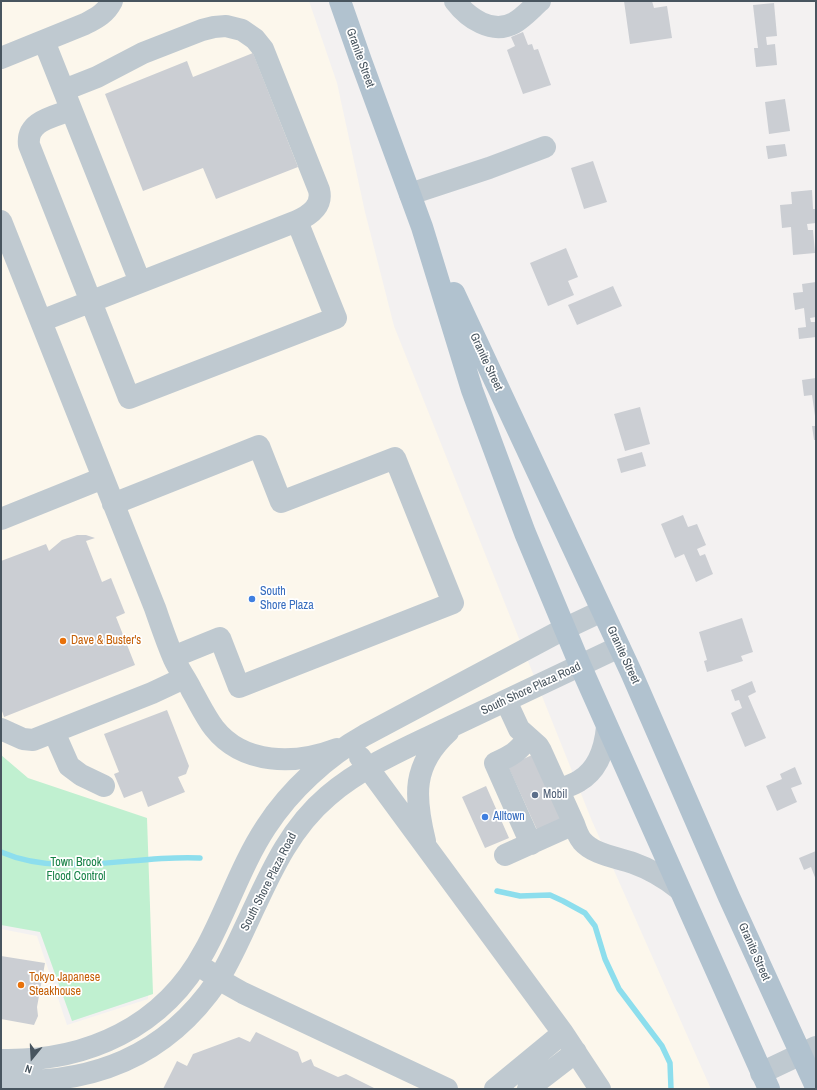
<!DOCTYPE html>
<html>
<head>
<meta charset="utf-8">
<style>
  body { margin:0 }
  #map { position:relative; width:817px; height:1090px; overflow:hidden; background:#f3f1f1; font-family:"Archivo Narrow",sans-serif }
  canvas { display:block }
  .frame { position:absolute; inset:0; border:2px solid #48555f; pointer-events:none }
  .north { position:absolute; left:12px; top:1038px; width:40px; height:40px; -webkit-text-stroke:3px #fff; paint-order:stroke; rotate:198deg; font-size:11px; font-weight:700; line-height:16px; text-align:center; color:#48555f }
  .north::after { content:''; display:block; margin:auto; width:14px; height:18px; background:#48555f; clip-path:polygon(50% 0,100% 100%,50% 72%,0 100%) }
</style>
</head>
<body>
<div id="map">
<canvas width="817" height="1090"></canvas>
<div class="frame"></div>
<div class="north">N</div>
</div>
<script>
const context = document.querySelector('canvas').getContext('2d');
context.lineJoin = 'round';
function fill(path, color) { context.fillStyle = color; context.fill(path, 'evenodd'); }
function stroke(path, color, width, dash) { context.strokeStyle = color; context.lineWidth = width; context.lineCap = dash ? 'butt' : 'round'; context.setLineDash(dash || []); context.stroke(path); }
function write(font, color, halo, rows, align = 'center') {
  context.font = font + ' "Archivo Narrow",sans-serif'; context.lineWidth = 3.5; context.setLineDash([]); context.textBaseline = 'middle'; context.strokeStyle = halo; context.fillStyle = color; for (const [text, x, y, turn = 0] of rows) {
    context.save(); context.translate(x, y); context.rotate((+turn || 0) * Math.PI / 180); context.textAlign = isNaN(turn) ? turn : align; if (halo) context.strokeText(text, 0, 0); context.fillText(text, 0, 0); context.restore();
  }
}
const commercial = new Path2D(`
  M1 1H309L337 83 365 212 394 326 592 821 711 1089H1V929L37 936 67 1025 148 999 144 823 26 781 1 760Z`);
const green = new Path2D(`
  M1 755 28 778 147 818 153 994 72 1021 40 932 1 925Z`);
const stream = new Path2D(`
  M1 852C63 879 135 854 200 858
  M497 891 520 896 550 895 563 901 585 913 595 926 605 959 619 989 662 1046 670 1063 671 1089`);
const building = new Path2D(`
  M624 1H652L654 8 667 6 672 38 630 44Z
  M774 3 777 36 766 37 767 45 775 44 777 65 756 67 754 48H758L753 5Z
  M523 32 528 45 532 44 534 50 538 49 551 85 523 94 507 50 515 46 511 37Z
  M253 53 298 167 216 199 203 168 143 191 105 94 187 61 193 77Z
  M785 99 790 131 769 134 765 102Z
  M785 144 787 156 768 159 766 146Z
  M593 161 607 202 584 209 571 168Z
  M812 190 813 209H816V223L807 224 808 230H813L815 253 793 255 791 227 782 228 780 205 792 204 791 192Z
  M566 248 578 277 568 281 574 295 548 306 530 263Z
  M816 282V317L810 318 811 322H816V337L799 339 798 328 806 327 804 308 795 310 793 293 803 292 802 284Z
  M613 286 622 306 577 325 568 305Z
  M816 378V416H815L812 395 804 396 802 380Z
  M640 407 650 444 625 451 614 414Z
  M812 426H816V440H814Z
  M642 452 646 466 621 473 617 459Z
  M683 515 688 527 697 524 706 545 697 549 700 556 705 554 713 574 696 582 684 554 675 558 661 524Z
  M77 535H86L95 538 86 541 102 582 111 578 125 613 116 617 135 665 4 717 1 708V561L46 544 49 551 62 540Z
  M742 618 753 652 741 656 743 661 707 672 704 661 707 660 699 632Z
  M752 681 756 692 748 696 766 738 745 747 731 713 742 708 739 700 735 701 731 690Z
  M167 710 189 766 186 774 178 777 185 792 148 807 142 791 124 798 114 774 119 772 104 734Z
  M532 755 562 821 538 832 508 766Z
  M795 767 802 784 791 788 797 802 777 811 766 786 782 779 780 774Z
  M486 786 509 838 485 848 462 797Z
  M816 851V880L811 867 804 870 799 858Z
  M1 956 45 963 37 1007 38 1016 34 1025 1 1019Z
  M256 1032 298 1052 302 1063 311 1059 314 1066 338 1077 346 1074 376 1089H163L177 1061 187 1066 193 1054 239 1037 250 1042Z`);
const minor = new Path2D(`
  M455 1C468 18 492 35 514 23 523 18 532 8 540 1
  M44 41 140 282
  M1 58 85 24C97 18 106 13 112 1
  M71 110C53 117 26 121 29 145L129 398 336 318 297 221
  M410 194 489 168 545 147
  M1 221 155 608C161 625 167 643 174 659 179 670 187 680 192 691 199 703 205 716 214 728 243 765 295 765 337 749
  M41 321 297 221C310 215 323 206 319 190L263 49 255 39 242 30 226 26 214 27 202 30 143 53 97 77 64 90
  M113 504 259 446 281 502 395 458 453 603 239 687 220 638 173 657
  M1 519 103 478
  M1 729 23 739 33 740 152 693 184 678
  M54 732 69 766 81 775 104 786
  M528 738C518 752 511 756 495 763L531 844
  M360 757 563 1033 600 1089
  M559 790C565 787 573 785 579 781 598 770 605 748 607 727
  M574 824C576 830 578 836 582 841 594 855 617 857 633 863 650 869 665 878 679 889
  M425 841C414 796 412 765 448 732
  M505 855 574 824 541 751 538 746 519 729 506 701
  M206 970 227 984 243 993 447 1089
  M1 1060C87 1062 164 1027 205 950 227 910 241 865 266 827 290 790 326 757 365 735L564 629 602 611
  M761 1073 816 1047
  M1 1081C92 1085 166 1057 218 980 230 961 239 940 249 919 270 874 289 829 328 796 363 766 408 747 450 727 506 700 563 674 619 647
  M495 1089 563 1033
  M528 1089 576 1052`);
const major = new Path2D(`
  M340 1 361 61 422 227 472 390 525 533 580 665 769 1089
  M454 293 631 672 729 897 816 1087`);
const markers = [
  [252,599,4,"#3f7fe0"],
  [63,641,4,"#e8710a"],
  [535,795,4,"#5c6f8a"],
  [485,817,4,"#3f7fe0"],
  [21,985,4,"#e8710a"]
];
const streetNames = [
  ["Granite Street",360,58,70],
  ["Granite Street",486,362,65],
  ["Granite Street",623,655,65],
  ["South Shore Plaza Road",531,689,-25],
  ["South Shore Plaza Road",269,882,-63],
  ["Granite Street",754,952,66]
];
const shopNames = [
  ["South",260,592],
  ["Shore Plaza",260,606],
  ["Alltown",493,817]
];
const foodNames = [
  ["Dave & Buster's",71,641],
  ["Tokyo Japanese",29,978],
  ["Steakhouse",29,992]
];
const serviceNames = [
  ["Mobil",543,795]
];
const parkNames = [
  ["Town Brook",76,863],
  ["Flood Control",76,877]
];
fill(commercial, '#fcf7ec');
fill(green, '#c0f0d0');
stroke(stream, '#8ddeed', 5.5);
fill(building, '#cbced3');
stroke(minor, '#bfc9d0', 22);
stroke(major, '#b1c2cf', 22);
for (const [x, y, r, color] of markers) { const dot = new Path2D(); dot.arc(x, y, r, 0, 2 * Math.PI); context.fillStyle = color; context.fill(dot); stroke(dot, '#fff', 1.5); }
write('12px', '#48555f', '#fff', streetNames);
write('12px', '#366cbe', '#fff', shopNames, 'left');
write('12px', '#c56008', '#fff', foodNames, 'left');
write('12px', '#4e5e75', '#fff', serviceNames, 'left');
write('12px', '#178247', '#fff', parkNames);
</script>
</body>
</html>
